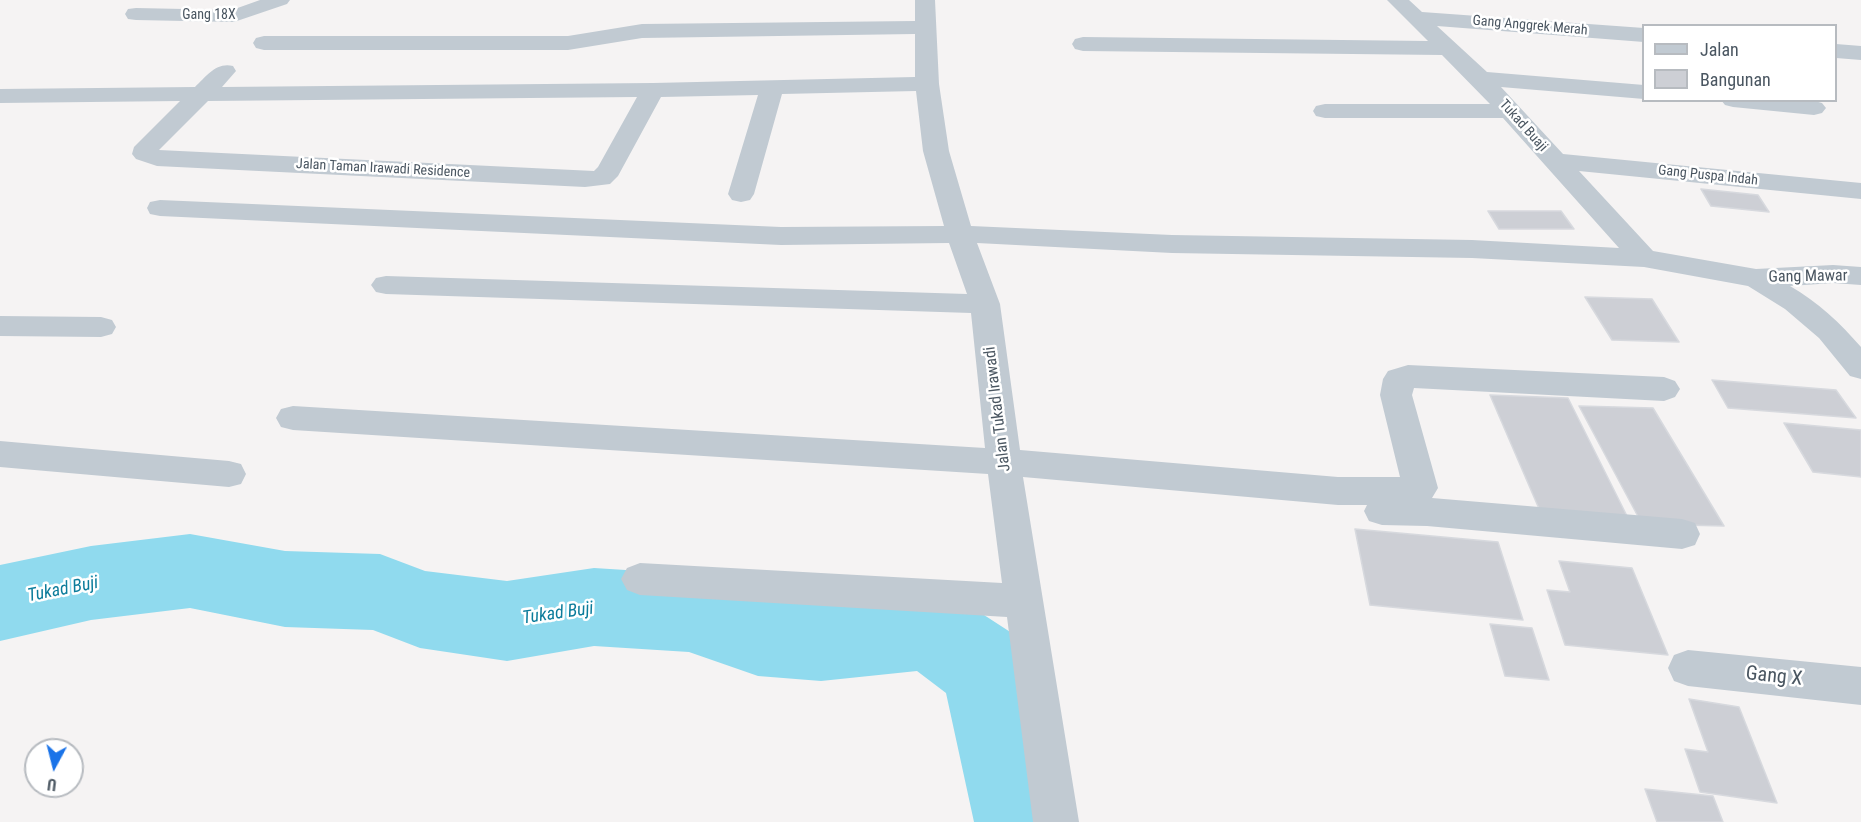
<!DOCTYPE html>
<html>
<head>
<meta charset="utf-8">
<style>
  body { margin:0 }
  #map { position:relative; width:1861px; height:822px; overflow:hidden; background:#f5f3f3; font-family:"Roboto Condensed",sans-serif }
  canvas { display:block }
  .legend { position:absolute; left:1642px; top:24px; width:195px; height:78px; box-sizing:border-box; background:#fff; border:2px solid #b7bbc0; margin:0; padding:8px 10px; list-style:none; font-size:18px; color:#4a5661 }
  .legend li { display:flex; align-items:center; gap:12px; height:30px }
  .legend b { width:30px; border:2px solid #b7bbc0 }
  .north { position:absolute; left:24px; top:738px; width:60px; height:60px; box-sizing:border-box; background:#fff; border:2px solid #b7bbc0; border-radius:50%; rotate:187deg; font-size:16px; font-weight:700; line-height:24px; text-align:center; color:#4a5661 }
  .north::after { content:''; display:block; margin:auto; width:21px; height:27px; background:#1a73e8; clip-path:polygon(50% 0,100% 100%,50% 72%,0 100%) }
</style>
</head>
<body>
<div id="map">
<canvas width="1861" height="822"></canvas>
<ul class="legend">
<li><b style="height:8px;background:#c1cad2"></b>Jalan</li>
<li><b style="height:16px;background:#cdcfd5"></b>Bangunan</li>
</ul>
<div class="north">U</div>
</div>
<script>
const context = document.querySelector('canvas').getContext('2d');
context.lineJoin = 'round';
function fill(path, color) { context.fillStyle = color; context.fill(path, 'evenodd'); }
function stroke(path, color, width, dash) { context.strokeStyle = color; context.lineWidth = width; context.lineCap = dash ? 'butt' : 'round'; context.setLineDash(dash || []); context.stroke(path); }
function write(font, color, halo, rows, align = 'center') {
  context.font = font + ' "Roboto Condensed",sans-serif'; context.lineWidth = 5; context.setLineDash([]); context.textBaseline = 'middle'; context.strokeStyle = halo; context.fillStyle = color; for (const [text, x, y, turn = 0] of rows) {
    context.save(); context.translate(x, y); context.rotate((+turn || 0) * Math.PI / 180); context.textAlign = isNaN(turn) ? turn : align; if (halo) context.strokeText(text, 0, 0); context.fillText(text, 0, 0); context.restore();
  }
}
const river = new Path2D(`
  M190 534 285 551 380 554 425 571 507 581 594 568 689 574 758 596 821 599 932 590 964 602 1021 639 1035 669 1078 822H974L946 693 917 671 821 681 758 676 689 652 594 646 507 661 420 648 373 630 285 627 190 608 91 620 0 641V565L91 546Z`);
const building = new Path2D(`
  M1701 189 1758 195 1769 212 1711 206Z
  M1488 211H1561L1574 229H1499Z
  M1585 297 1652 299 1679 342 1612 340Z
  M1712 380 1836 390 1856 418 1728 408Z
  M1490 395 1568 398 1630 522 1543 518Z
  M1579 406 1653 408 1724 526 1642 524Z
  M1784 423 1861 430V477L1813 472Z
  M1355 529 1498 542 1523 620 1370 605Z
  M1559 561 1632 568 1668 655 1565 645 1547 590 1570 592Z
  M1490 624 1532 628 1549 680 1505 676Z
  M1689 699 1739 707 1777 803 1700 792 1685 749 1708 752Z
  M1645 789 1713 796 1723 822H1657Z`);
const minor = new Path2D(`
  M260 0H290L287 4 234 22 136 20 128 19 125 14 128 9 136 8 232 10Z
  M915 0H935L939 84 949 151 971 226 1172 235 1472 240 1619 248 1503 118H1325L1316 116 1313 111 1316 106 1325 104H1490L1442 55 1083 51 1075 49 1072 44 1075 39 1083 37 1428 41 1387 0H1409L1422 12 1644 28V42L1437 26 1487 72 1644 85V99L1501 87 1563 154 1861 183V199L1579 171 1653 251 1756 269 1833 265 1861 267V285L1833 283 1790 286C1818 302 1840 323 1861 347V379L1850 376 1819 338 1785 309 1748 286 1644 267 1472 258 1172 253 977 243 1000 304 1020 450 1338 477H1400L1380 395 1383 379 1388 371 1408 365 1664 377 1675 381 1680 389 1675 397 1664 401 1414 388 1412 395 1438 488 1432 498 1682 519 1695 523 1700 534 1695 545 1682 549 1427 526 1382 525 1369 521 1364 511 1367 505H1338L1023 477 1079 822H1033L1007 617 640 595 627 590 621 579 627 568 640 563 1002 583 988 474 293 430 281 427 276 418 281 409 293 406 985 448 971 313 386 294 376 292 371 285 376 278 386 276 967 294 949 243 781 245 160 216 150 214 147 208 150 202 160 200 781 227 944 226 923 151 916 91 782 94 754 194 750 200 741 202 732 200 728 194 758 95 661 97 618 176 610 184 585 187 157 166 136 159 132 154 134 147 180 101 0 103V89L195 87C207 76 216 62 233 66L236 71 222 87 653 83 915 77V34L642 38 568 50H264L256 48 253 43 256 38 264 36H568L642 24 915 21ZM637 97 598 167 594 171 159 150 208 101Z
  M1836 44 1861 46V60L1836 58Z
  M1721 100H1811L1822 103 1826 108 1822 113 1814 115 1733 107 1725 105Z
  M0 316 101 317 112 320 116 327 112 334 101 337 0 336Z
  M0 441 229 461 241 464 246 474 241 484 229 487 0 467Z
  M1688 650 1861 667V705L1688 686 1674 681 1668 668 1674 655Z`);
const farStreetnames = [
  ["Gang 18X",209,15],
  ["Gang Anggrek Merah",1530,26,5],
  ["Tukad Buaji",1523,126,48],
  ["Jalan Taman Irawadi Residence",383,169,3],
  ["Gang Puspa Indah",1708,176,6]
];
const streetNames = [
  ["Gang Mawar",1808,277,-1],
  ["Jalan Tukad Irawadi",998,409,-97]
];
const waterNames = [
  ["Tukad Buji",63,590,-11],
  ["Tukad Buji",558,614,-8]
];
const nearStreetnames = [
  ["Gang X",1774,677,6]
];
fill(river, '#90daee');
fill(building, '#cdcfd5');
stroke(building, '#d7d9de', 1.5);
fill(minor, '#c1cad2');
write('14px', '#4a5661', '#fff', farStreetnames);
write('16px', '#4a5661', '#fff', streetNames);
write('italic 18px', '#0c7c9b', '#fff', waterNames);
write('20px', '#4a5661', '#fff', nearStreetnames);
</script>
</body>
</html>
